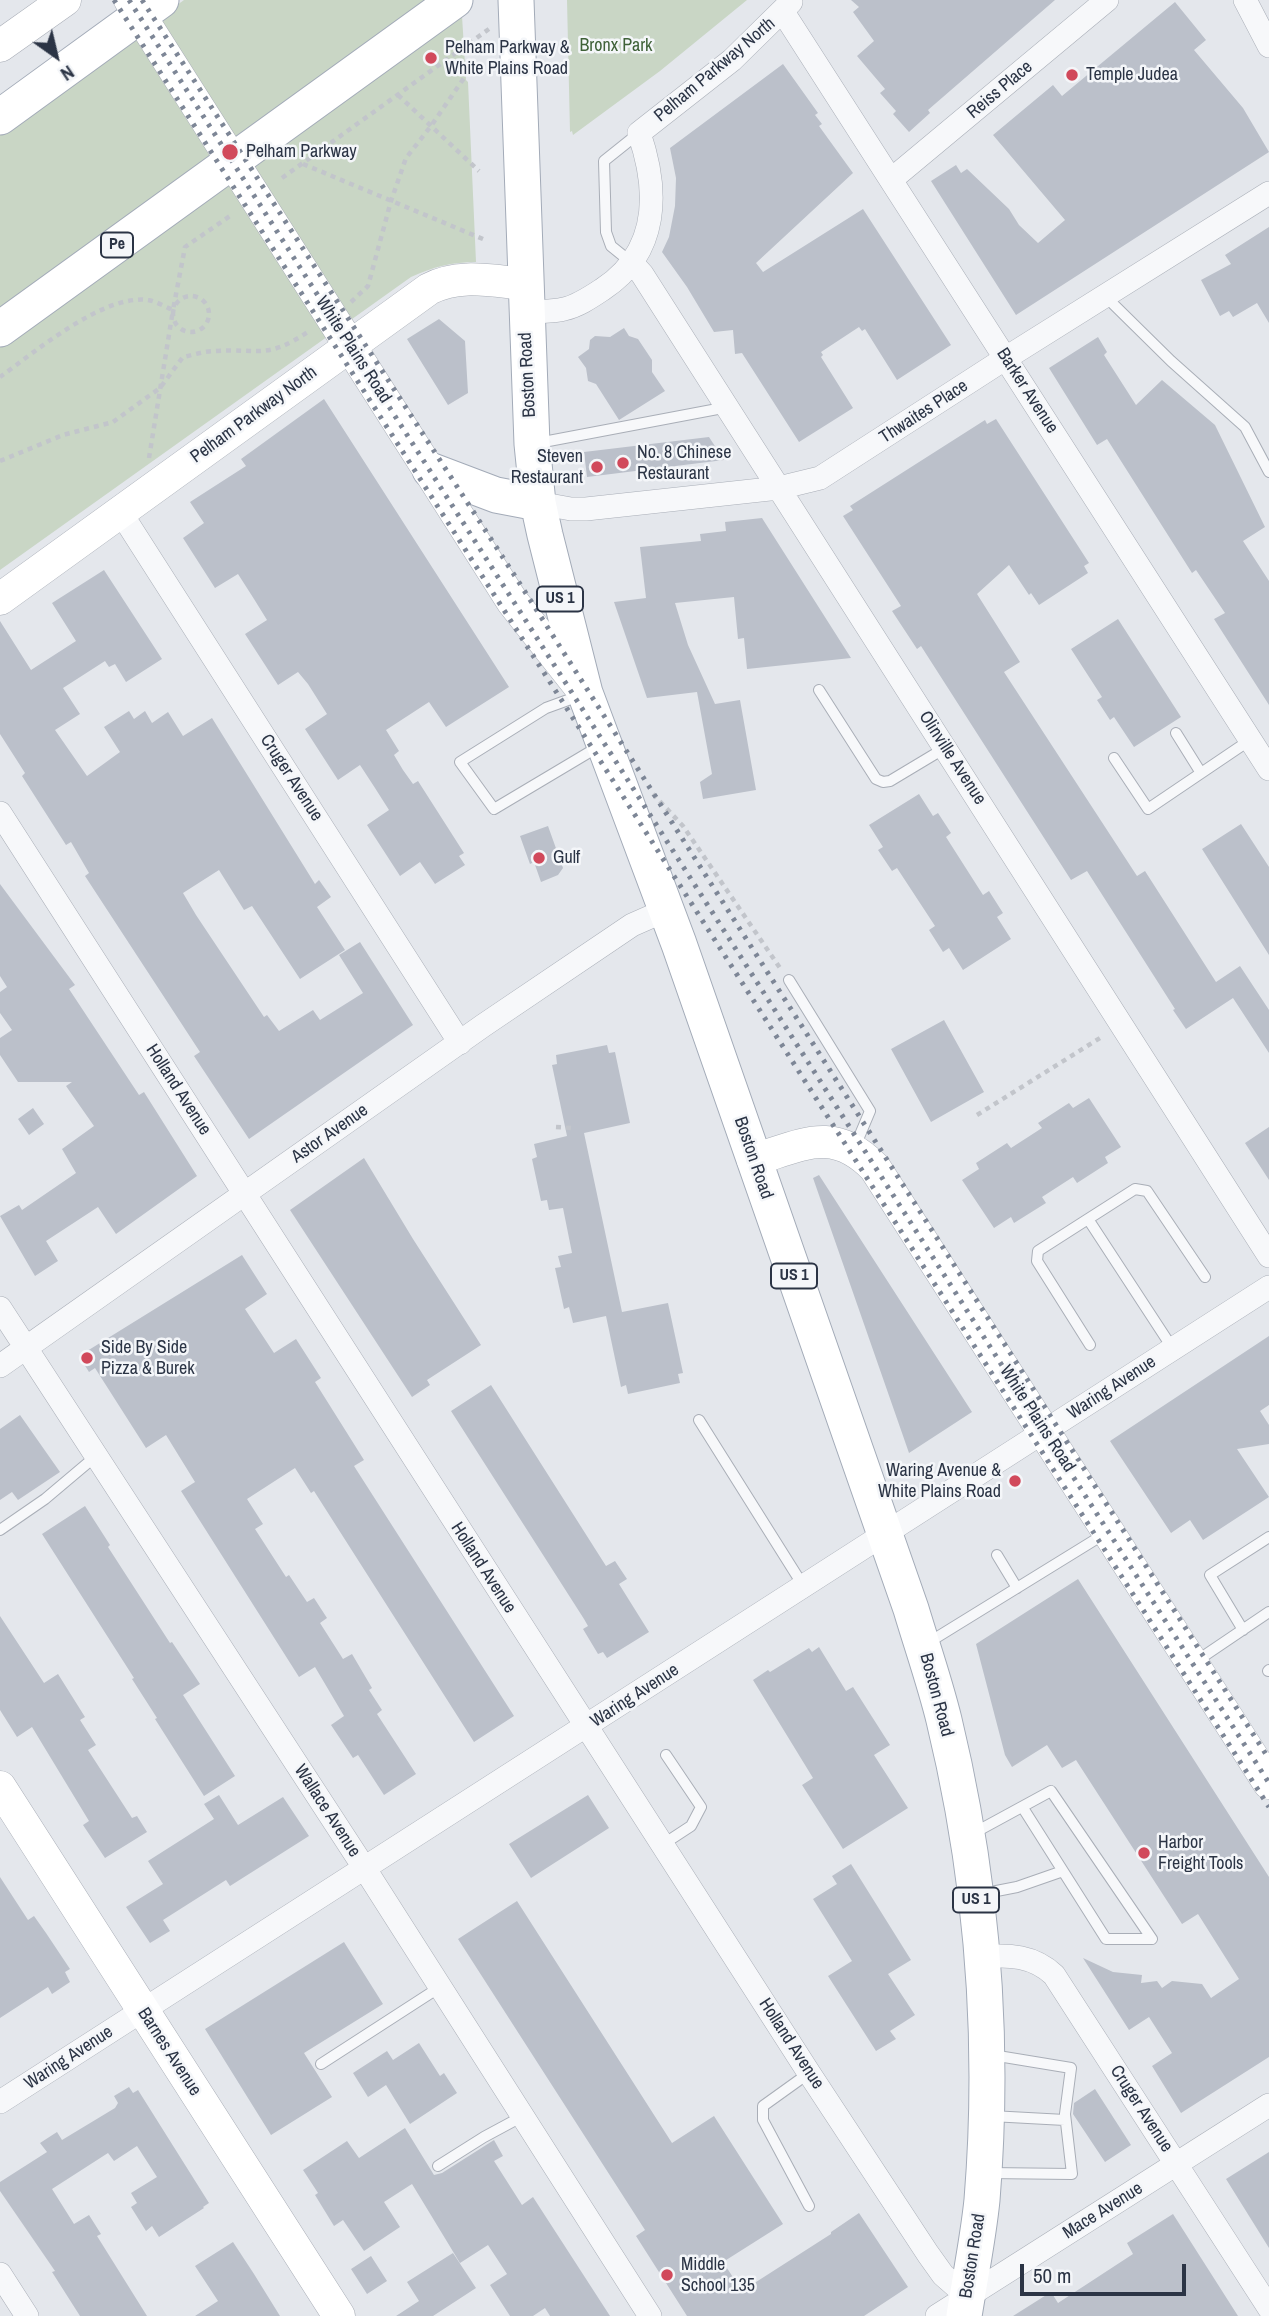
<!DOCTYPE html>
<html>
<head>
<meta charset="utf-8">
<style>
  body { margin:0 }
  #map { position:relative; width:1269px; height:2316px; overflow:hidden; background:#e4e7ec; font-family:"Archivo Narrow",sans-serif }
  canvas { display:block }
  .north { position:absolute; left:21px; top:21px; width:70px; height:70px; -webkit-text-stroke:5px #f4f6f9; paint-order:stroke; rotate:146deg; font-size:19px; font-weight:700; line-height:28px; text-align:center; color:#2b3445 }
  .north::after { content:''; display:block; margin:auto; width:24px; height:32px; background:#2b3445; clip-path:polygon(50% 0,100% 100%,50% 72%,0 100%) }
  .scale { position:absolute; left:1020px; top:2264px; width:166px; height:32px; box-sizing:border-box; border:4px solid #2b3445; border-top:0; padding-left:9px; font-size:21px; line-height:24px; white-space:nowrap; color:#2b3445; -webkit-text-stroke:5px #f4f6f9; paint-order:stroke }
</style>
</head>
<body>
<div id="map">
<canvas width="1269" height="2316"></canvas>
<div class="north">N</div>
<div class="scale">50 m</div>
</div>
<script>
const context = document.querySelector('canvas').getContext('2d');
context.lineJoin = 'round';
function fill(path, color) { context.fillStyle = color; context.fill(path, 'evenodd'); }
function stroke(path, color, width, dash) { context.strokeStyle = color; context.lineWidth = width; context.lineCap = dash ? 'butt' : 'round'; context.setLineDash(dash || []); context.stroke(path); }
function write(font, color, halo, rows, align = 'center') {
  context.font = font + ' "Archivo Narrow",sans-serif'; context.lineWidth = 5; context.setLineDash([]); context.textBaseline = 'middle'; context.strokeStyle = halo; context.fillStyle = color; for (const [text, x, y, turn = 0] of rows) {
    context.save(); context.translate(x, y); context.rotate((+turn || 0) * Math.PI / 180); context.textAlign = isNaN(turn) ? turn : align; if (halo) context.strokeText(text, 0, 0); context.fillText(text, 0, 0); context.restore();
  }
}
const green = new Path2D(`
  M184 0H461L466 80 468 82 476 262C452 262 433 267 411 277L0 570V134Z
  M567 0H747L660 71 573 135 572 131 570 132Z`);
const building = new Path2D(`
  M851 0H1055L928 110 930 113 909 132 893 114 896 111 880 93 885 89 857 56 874 41 853 12 859 7Z
  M1175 2 1206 40 1194 50 1243 108 1269 152 1016 315 931 181 956 165 961 173 967 169 1009 209 1019 225 1038 243 1065 220 993 135 1053 85 1062 96Z
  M783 64 818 113 815 115 822 124 819 126 853 173 756 263 763 272 863 209 951 345 897 380 865 329 862 331 859 327 821 352 823 355 821 357 853 408 799 442 742 353 735 354 733 330 714 332 687 287 662 252 669 237 675 206 676 178 670 148Z
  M1269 227V323L1257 303 1233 317 1229 311 1220 316 1201 280 1231 264 1225 255Z
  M439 319 465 341 468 393 448 405 407 339Z
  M624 328 629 336 638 339 652 360V372L665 391 619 420 596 384 588 381 586 368 578 357 589 349 590 340 595 336 610 337Z
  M1098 337 1107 352 1104 355 1136 405 1162 380 1215 425 1265 527 1243 541 1269 581V705L1214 619 1225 613 1196 570 1192 573 1107 439 1097 445 1049 368Z
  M324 399 509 687 446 727 429 702 386 730 399 751 394 755 403 770 413 784 418 781 464 853 459 856 465 865 435 884 420 862 400 876 367 825 389 810 375 788 360 765 338 780 305 729 327 714 308 684 298 672 278 685 245 634 267 620 254 599 238 574 215 588 183 538 204 523 190 502 246 466 241 459Z
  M996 419 1089 563 1084 566 1088 573 1039 605 1031 593 1029 595 1009 565 977 594 1020 662 1004 672 1137 876 1145 871 1216 982 1240 966 1269 1010V1053L1233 998 1186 1029 1173 1010 1175 1009 1087 871 1071 880 921 646 917 649 892 611 901 606 843 516 853 510 850 506 985 420 987 424Z
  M709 437 724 460 587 477 584 452Z
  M762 518 851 658 747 669 744 638 738 639 734 597 675 603 688 645 715 704 740 700 756 790 703 799 700 782 712 774 697 692 647 698 614 602 646 598 640 547 701 541 700 534 726 531 725 522Z
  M104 570 162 659 126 682 115 664 109 667 105 661 63 688 80 714 55 730 87 776 120 752 104 727 129 711 134 719 145 711 152 723 168 712 183 736 212 718 315 884 319 880 331 897 317 907 345 950 300 979 252 906 244 910 219 870 183 893 196 915 264 1017 267 1015 279 1031 313 1010 320 1020 363 993 339 955 360 942 413 1025 249 1139 194 1056 200 1052 85 876 89 873 71 842 66 845 22 776 25 773 0 734V621L31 670 76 641 52 603Z
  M1118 619 1181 717 1134 747 1114 717 1110 720 1097 700 1102 697 1071 649Z
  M919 794 933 816 938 813 951 833 946 837 983 895 989 891 1003 913 997 917 1011 939 963 970 949 948 943 952 929 930 935 926 897 868 892 871 878 850 883 847 869 825Z
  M1241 824 1269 867V955L1202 849Z
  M548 826 563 868 558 875 541 882 534 862 530 864 520 836Z
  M0 884 75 985 69 989 139 1095 144 1092 197 1176 116 1234 98 1207 46 1241 58 1261 35 1276 0 1216 19 1205 22 1210 76 1173 62 1149 94 1126 66 1086 72 1082H18L0 1055V1038L12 1030 0 1013V992L7 987 0 976Z
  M944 1020 984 1092 931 1122 891 1049Z
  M607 1045 609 1053 615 1052 630 1123 584 1133 622 1312 668 1303 683 1373 678 1374 680 1383 628 1394 626 1385 621 1387 606 1316 573 1323 569 1307 564 1309 555 1268 561 1267 558 1256 572 1253 563 1208 549 1210 547 1200 541 1201 532 1159 537 1157 534 1144 567 1136 552 1065 557 1064 556 1055Z
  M1089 1098 1121 1147 1105 1157 1108 1163 1077 1183 1073 1177 1042 1197 1046 1203 1014 1223 1011 1217 994 1228 962 1180 979 1169 976 1163 1007 1143 1011 1148 1042 1128 1038 1123 1069 1103 1073 1108Z
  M33 1108 44 1124 29 1135 18 1119Z
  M1269 1127V1180L1245 1143Z
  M364 1158 413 1239 481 1345 427 1380 430 1385 412 1397 290 1210Z
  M819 1175 972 1412 909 1453 813 1178Z
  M242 1255 267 1294 245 1309 274 1353 296 1339 321 1378 315 1382 364 1460 354 1466 514 1716 474 1742 314 1491 311 1493 295 1468 247 1499 263 1524 255 1529 286 1577 289 1575 307 1602 314 1598 327 1618 320 1623 343 1659 352 1654 372 1688 369 1690 382 1710 377 1714 416 1774 384 1795 358 1755 353 1758 331 1725 344 1716 315 1667 299 1677 181 1491 195 1482 166 1435 146 1448 95 1368 89 1372 79 1356Z
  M1269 1336V1405L1260 1411 1269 1425V1444L1237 1449 1269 1497 1203 1540 1190 1520 1171 1533 1110 1441Z
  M491 1385 606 1566 615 1561 627 1579 619 1584 649 1632 607 1658 603 1652 598 1654 583 1629 588 1626 584 1619 451 1411Z
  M20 1415 60 1472 18 1500 12 1492 0 1500V1429Z
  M85 1506 110 1545 108 1547 170 1643 172 1642 200 1684 183 1695 235 1776 204 1796 155 1719 157 1718 132 1679 134 1678 42 1534Z
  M1078 1579 1269 1877V2057L1181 2113 1152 2066 1172 2053 1149 2017 1129 2030 1083 1958 1113 1972 1142 1975 1141 1983 1157 1981 1162 1988 1172 1981 1202 1984 1211 1998 1239 1979 1198 1914 1182 1924 1076 1760 1062 1768 1047 1745 1012 1767 1005 1755 976 1644Z
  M0 1616 44 1683 58 1674 85 1717 80 1720 96 1745 88 1750 132 1818 137 1816 147 1832 105 1858 83 1825 89 1821 32 1727 17 1737 0 1710Z
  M819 1647 846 1691 853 1687 890 1745 874 1755 908 1808 843 1849 802 1785 813 1778 753 1680 768 1670 770 1672 809 1648 812 1652Z
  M219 1795 238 1825 283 1797 309 1836 230 1886 226 1880 163 1920 170 1931 150 1943 126 1907 163 1884 148 1861 214 1819 204 1804Z
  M588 1795 609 1828 531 1878 509 1844Z
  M851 1864 911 1960 888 1974 915 2015 890 2031 896 2039 876 2051 828 1976 852 1961 813 1899 837 1884 832 1876Z
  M0 1877 28 1920 34 1916 46 1933 70 1969 65 1972 70 1982 52 1994 48 1987 0 2018Z
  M517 1901 672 2143 714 2116 783 2224 723 2262 742 2291 831 2234V2232L859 2213 908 2287 864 2316H687L636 2236 645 2230 458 1939Z
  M344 1942 383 2004 304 2053 332 2097 271 2135 205 2029Z
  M419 2043 440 2076 444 2073 457 2093 410 2124 386 2085 368 2097 353 2073 387 2051 393 2060Z
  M129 2087 133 2093 138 2090 209 2203 203 2207 204 2208 159 2237 152 2226 146 2231 131 2207 137 2203 131 2193 157 2177 137 2146 114 2161 108 2153 52 2189 74 2224 89 2215 101 2234 97 2236 147 2316H80L52 2272 55 2271 0 2191V2182L47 2152 40 2143 57 2132 62 2140 115 2108 118 2103 114 2096Z
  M1095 2089 1131 2145 1105 2162 1073 2114 1074 2103Z
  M405 2128 434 2175 442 2173 494 2140 503 2156 494 2161 522 2205 533 2197 610 2316H550L545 2308 533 2316H510L490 2285 507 2274 488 2245 460 2263 412 2184 384 2202 400 2227 364 2251 343 2220 334 2226 315 2195 318 2193 303 2170 347 2141 359 2158Z
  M1269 2152V2248L1226 2179Z
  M1173 2214 1238 2316H1013L1051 2292 1058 2303 1133 2254 1127 2243Z
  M233 2242 254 2274 280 2316H195L218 2301 195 2266Z
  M453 2253 476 2288 433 2316H396L419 2301 407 2282Z
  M371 2256 387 2281 367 2294 351 2269Z`);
const path = new Path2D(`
  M398 95 479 171
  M303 164 483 239
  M282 178 489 29
  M173 314a18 18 0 1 1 36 0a18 18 0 1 1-36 0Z
  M351 302 368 286 391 201 406 158 431 126 473 65
  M0 377C35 352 103 294 148 300 156 301 165 307 173 310L185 247 230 216
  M149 458 173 310
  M0 461 63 435 113 422 160 388 183 357C193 355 204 351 215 351 260 348 267 360 309 331
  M653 794 683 826 780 968
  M977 1115 1100 1038
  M556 1127 572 1128`);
const lane = new Path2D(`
  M632 263 611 246 606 232 604 161 639 133
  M1105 296 1171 361 1245 427 1269 472
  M538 443 728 407
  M819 690 876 779 883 782 890 781 945 748
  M579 696 546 708 460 762 494 809 598 747
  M1176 733 1201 773
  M1114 758 1148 809 1250 740
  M789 980 870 1111 854 1149
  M1088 1219 1135 1189 1147 1191 1205 1277
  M1090 1345 1037 1261 1038 1251 1088 1219 1173 1349
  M699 1420 804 1587
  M0 1530 45 1499 96 1456
  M997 1555 1017 1588
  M1243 1630 1210 1575 1269 1537
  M926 1644 1106 1533
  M1195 1662 1269 1612
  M1268 1671 1269 1670
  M972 1834 1051 1791 1152 1939H1106L1023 1808
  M662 1845 691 1826 701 1807 666 1755
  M981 1894 1017 1887 1063 1871
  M321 2064 440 1987
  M809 2073 763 2106V2120L809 2206
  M991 2116 1065 2120
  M438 2166 484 2137 523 2116
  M988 2173 1072 2174 1065 2114 1071 2068 992 2055`);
const street = new Path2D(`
  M1245 0 1269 46
  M783 12 1269 769
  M892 179 1107 0
  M632 263 642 274 1269 1256
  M526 313C538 311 552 312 564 309 578 306 591 297 603 289 659 252 659 191 639 133L732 60 791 2
  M538 503 571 509H586L779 488 820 478 1006 358 1269 193
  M121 513 460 1043
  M0 813 809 2073 928 2254 943 2275 967 2296 971 2306
  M0 1308 365 1869 650 2316
  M0 1366 484 1025 632 925 666 910
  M982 1957C1009 1954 1034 1956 1054 1975L1269 2308
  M0 2102 1269 1287
  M0 2274 27 2316
  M937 2316 1269 2105`);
const secondary = new Path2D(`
  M130 0 512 601 584 692
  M0 46 65 0
  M0 599 429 289C459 273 492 281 525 284
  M753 1160C803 1145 833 1125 875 1168L1269 1783
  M0 1787 339 2316`);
const primary = new Path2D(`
  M516 0 532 444 538 503 545 535 585 693 679 944 911 1609C922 1646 935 1683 944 1720 982 1877 995 2040 982 2200 978 2239 970 2278 964 2316
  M0 117 161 0
  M0 329 455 0
  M430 470 496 495 538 503`);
const rail = new Path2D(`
  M114 0 1269 1807
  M129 0 1269 1783
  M142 0 513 573 1269 1759`);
const markers = [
  [431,58,7,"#d1495b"],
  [1072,75,7,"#d1495b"],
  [230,152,9,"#d1495b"],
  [623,463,7,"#d1495b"],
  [597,467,7,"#d1495b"],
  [539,858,7,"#d1495b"],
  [87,1358,7,"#d1495b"],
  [1015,1481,7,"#d1495b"],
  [1144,1853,7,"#d1495b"],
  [667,2275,7,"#d1495b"]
];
const shields = [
  [117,245,32],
  [560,599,46],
  [794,1276,46],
  [976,1900,46]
];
const shieldNames = [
  ["Pe",117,245],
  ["US 1",560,599],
  ["US 1",794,1276],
  ["US 1",976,1900]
];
const parkNames = [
  ["Bronx Park",616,46]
];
const poiNames = [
  ["Pelham Parkway &",445,48],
  ["White Plains Road",445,69],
  ["Temple Judea",1086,75],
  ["Pelham Parkway",246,152],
  ["No. 8 Chinese",637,453],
  ["Restaurant",637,474],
  ["Steven",583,457,"right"],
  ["Restaurant",583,478,"right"],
  ["Gulf",553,858],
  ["Side By Side",101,1348],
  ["Pizza & Burek",101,1369],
  ["Waring Avenue &",1001,1471,"right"],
  ["White Plains Road",1001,1492,"right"],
  ["Harbor",1158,1843],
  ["Freight Tools",1158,1864],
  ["Middle",681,2265],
  ["School 135",681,2286]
];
const streetNames = [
  ["Pelham Parkway North",715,70,-40],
  ["Reiss Place",1000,90,-40],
  ["White Plains Road",353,350,57],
  ["Boston Road",528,375,-93],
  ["Barker Avenue",1027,391,57],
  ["Thwaites Place",924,412,-33],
  ["Pelham Parkway North",254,415,-36],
  ["Olinville Avenue",952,758,57],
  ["Cruger Avenue",291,778,57],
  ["Holland Avenue",178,1090,57],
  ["Astor Avenue",330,1134,-35],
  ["Boston Road",753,1158,71],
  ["Waring Avenue",1112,1388,-33],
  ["White Plains Road",1037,1419,57],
  ["Holland Avenue",483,1568,57],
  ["Boston Road",936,1695,75],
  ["Waring Avenue",635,1696,-33],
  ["Wallace Avenue",327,1811,57],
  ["Holland Avenue",791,2044,57],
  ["Barnes Avenue",169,2052,57],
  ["Waring Avenue",69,2058,-33],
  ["Cruger Avenue",1141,2109,57],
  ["Mace Avenue",1103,2211,-32],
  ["Boston Road",973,2256,-81]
];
fill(green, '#c9d6c5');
fill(building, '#bbc0ca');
stroke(lane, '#a9aeb7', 12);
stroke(street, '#a9aeb7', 24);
stroke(secondary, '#a9aeb7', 33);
stroke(primary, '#a3abb8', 37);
stroke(path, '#c2c5cb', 4.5, [5, 5]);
stroke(lane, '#f7f8fa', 10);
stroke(street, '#f7f8fa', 23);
stroke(secondary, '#fff', 32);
stroke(primary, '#fff', 35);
stroke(rail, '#7d8696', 5, [3.5, 7]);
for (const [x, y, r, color] of markers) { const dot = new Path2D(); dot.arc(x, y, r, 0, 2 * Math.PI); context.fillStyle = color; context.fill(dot); stroke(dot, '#f4f6f9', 2.5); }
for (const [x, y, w] of shields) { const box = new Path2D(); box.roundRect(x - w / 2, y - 12.5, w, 25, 5); context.fillStyle = '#f4f6f9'; context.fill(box); stroke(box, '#2b3445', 2); }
write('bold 16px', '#2b3445', null, shieldNames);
write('18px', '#3f6138', '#f4f6f9', parkNames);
write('18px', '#2b3445', '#f4f6f9', poiNames, 'left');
write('18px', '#2b3445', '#f4f6f9', streetNames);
</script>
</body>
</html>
